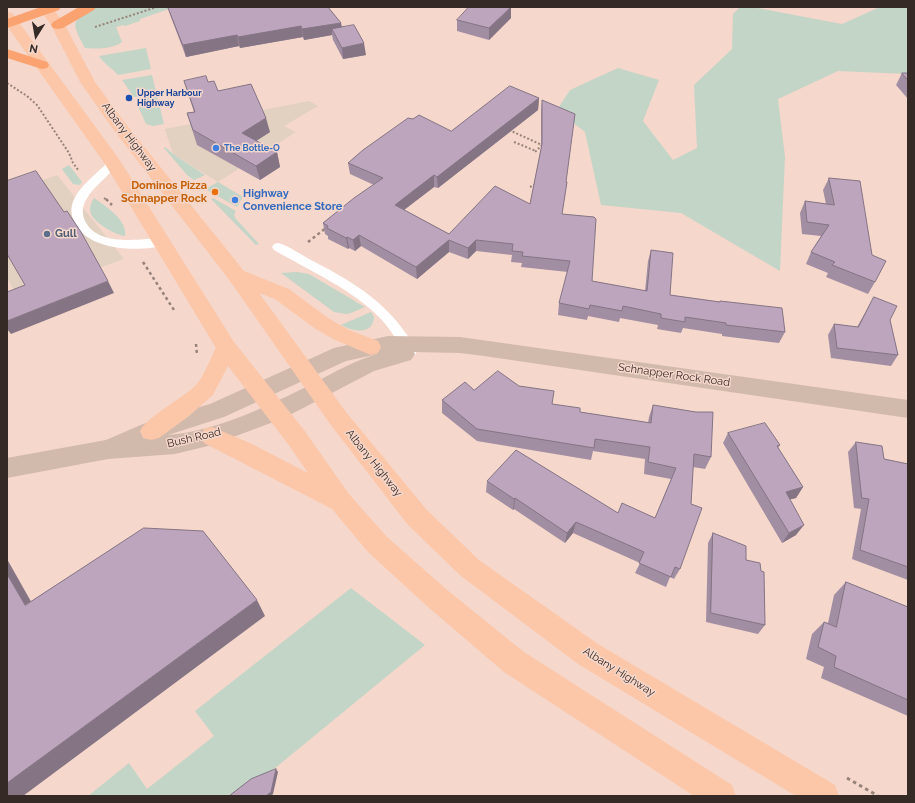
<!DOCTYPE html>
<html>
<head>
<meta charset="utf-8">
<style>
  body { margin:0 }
  #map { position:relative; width:915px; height:803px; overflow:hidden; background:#f5d7cb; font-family:Raleway,sans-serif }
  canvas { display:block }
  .frame { position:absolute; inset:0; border:8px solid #362a26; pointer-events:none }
  .north { position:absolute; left:16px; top:16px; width:40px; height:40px; -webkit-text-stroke:3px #f5d7cb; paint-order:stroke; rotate:191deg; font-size:11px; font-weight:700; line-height:16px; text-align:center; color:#362a26 }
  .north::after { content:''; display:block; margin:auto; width:14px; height:18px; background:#362a26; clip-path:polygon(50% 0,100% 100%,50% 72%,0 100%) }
</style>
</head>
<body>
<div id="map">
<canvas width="915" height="803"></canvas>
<div class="frame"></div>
<div class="north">N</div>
</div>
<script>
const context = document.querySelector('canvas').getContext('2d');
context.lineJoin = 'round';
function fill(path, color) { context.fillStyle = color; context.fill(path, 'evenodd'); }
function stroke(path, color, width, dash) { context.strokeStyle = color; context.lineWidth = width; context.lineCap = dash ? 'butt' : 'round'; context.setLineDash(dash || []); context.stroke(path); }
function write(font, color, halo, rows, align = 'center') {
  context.font = font + ' Raleway,sans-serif'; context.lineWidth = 3; context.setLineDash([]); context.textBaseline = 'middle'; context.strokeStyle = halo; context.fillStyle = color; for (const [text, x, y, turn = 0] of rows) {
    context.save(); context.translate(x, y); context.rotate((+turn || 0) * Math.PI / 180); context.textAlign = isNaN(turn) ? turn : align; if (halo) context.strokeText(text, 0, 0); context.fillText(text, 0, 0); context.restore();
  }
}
const commercial = new Path2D(`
  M309 101 318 106 284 126 296 132 218 182 173 154 165 130V129Z
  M57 175 124 259 18 298 7 278V193Z`);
const green = new Path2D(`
  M97 7H175L140 19V21L125 26 124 25 116 27 122 42C112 49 97 49 85 48 71 22 70 21 97 7Z
  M740 7H752L842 24 880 7H908V74L838 71 778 99 785 157 780 271 681 213 601 205 585 132 557 110 570 90 618 68 659 80 643 121 673 160 697 148 694 85 732 49 733 14Z
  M146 48 151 69 118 75C112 68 104 64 99 56Z
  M152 75 164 124 153 126 146 124 137 104 144 103 143 96 134 97 122 80Z
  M165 147 173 154 205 175 194 180 187 175 164 148Z
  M69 165 82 182 80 185 73 184 62 169Z
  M218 182 243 197 237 207 205 189Z
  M94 198C105 206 128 220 125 236 115 235 95 223 91 214 89 208 91 203 94 198Z
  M213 198 236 211 234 215 236 219 259 244 256 245 211 199Z
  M297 272 309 274 365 307 351 313 346 314 334 312 281 273Z
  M371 312 374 317C373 336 352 331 341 325Z
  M351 588 425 645 241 796H88L129 763 147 789 214 736 195 711Z`);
const pathFar2 = new Path2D(`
  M95 27 157 7
  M7 83 27 96 37 105 69 153 73 163 79 171
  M509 130 542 145 535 152
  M514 142 536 151
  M530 187 536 184
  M104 198 107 200`);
const pathFar1 = new Path2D(`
  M106 199 112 205
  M308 242 326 228
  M143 262 174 310
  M196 344 197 355`);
const path = new Path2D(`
  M847 778 878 796`);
const lane = new Path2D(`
  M113 160 118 163C109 177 94 185 86 200 82 206 82 215 85 221 98 247 138 239 162 238L166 239 168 242 166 245C141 252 94 251 78 228 73 221 70 213 72 205 77 187 97 174 109 161Z
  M278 243C289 246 300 254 311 260 357 284 391 304 417 351L415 355 410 356 405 355C398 342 391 330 381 319 352 289 310 271 274 250L272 247 274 244Z`);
const secondary = new Path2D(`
  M388 336 460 337 908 400V418L484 356 460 353 414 352 415 354 411 360 374 371 284 418 212 445 175 454 108 459 7 478V458L106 440 143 424 210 404 334 348ZM378 354C355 360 335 372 314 383 269 405 219 431 168 435L224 417 346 361Z`);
const primary = new Path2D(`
  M38 7H52L65 25 95 82 125 123 244 271 289 289 328 318 349 330 378 341 381 347 378 353 371 355 335 340 314 328 275 299 259 293 346 412 426 509 479 560 598 644 835 785 839 796H796L578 664 461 576 408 525 330 424 230 281 113 129 80 82 51 25Z
  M7 12 12 13 119 159 234 342 304 430 349 494 386 536 446 589 524 652 732 785 736 796H694L504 672 428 607 368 552 332 509 204 443 201 436 204 429 212 427 250 443 308 473 288 444 228 366 213 395 189 416 159 438 151 440 143 438 140 431C147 416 183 399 197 384 205 374 210 359 216 348L105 164 7 26Z`);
const highway = new Path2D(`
  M41 7H61L59 10 7 28V19Z
  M79 7H96L94 10 63 28 58 29 53 28 51 25 53 22Z
  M7 49 47 62 49 65 47 68 42 69 7 58Z`);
const wall = new Path2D(`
  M168 7 341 23 342 27 366 55 343 59 333 40 332 35 304 40 303 37 240 48 239 46 186 57 171 17Z
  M511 18 489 40 457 31V20Z
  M902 73H908V99L896 85Z
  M184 81 208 82 218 91 270 132 256 141 277 152 280 167 260 180 197 145 187 113 194 112Z
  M539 98 538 110 438 188 434 187 404 210 449 234 530 204 541 149V111L542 100 566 182H567L562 214 592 281 645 291 648 261 651 250 670 295 719 302 720 301 785 332 779 343 722 336V334L683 328 681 333 657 329 658 325 620 318 619 322 588 316 587 320 558 315 559 303 568 272 521 267 522 263 511 262 512 255 476 251 468 259 449 252 417 279 361 246 355 251 349 248 348 249 328 239V236L325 234 323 223 374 185 350 174 348 163 451 131Z
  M829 178 875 282 868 294 826 277 828 273 806 264 811 252 821 236 802 234 800 213 805 201 826 204 823 190Z
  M874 297 890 320 898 355 891 366 831 358 828 335 834 324 857 327Z
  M519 386 552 404 580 412 648 423 649 417 653 405 711 457 705 469 693 467 680 569 674 579 670 577 666 587 635 573 640 563 573 533 565 543 514 509 513 510 486 492 487 481 618 513 655 518 671 479 644 474 645 459 593 451 591 460 477 441 442 413V400L474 390Z
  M728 433 780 445 778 448 803 487 796 498 790 499 796 535 782 543 723 443Z
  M856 442 884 459 908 464V580L852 559 861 509 854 508 848 452Z
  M713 533 746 560 761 571 765 625 758 634 706 622 708 543Z
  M846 582 908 607V716L821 678 824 667 806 659 812 634 824 622 828 623 834 595Z`);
const shadedWall = new Path2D(`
  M511 7V18L489 40V28Z
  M341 23 342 34 332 29V35L304 40 302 29Z
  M301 26 303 37 240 48 238 37Z
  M237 35 239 46 186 57 183 45Z
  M364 43 366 55 343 59 342 48Z
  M539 98 538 110 438 188 437 177Z
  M266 118 270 132 245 148 242 133Z
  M277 152 280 167 260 180 256 166Z
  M434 175V187L396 216 395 205Z
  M359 235 361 246 355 251 353 240Z
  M347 237 349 248 348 249 346 238Z
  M449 240V252L417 279 416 267Z
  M476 240V251L468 259V248Z
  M108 281 114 293 11 334 7 329V321Z
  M803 487 796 498 780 502 786 492Z
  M515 498 514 509 513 510 514 499Z
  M576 522 573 533 565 543 567 533Z
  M804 525 796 535 782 543 789 533Z
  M7 559 42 621 25 605 7 574Z
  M257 600 265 616 23 796H7V783Z
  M276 769 278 772 273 794 271 796H266Z`);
const building = new Path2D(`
  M168 7H328L341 23 302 29 301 26 238 37 237 35 183 45Z
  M469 7H511L489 28 457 20Z
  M354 25 364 43 342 48 332 29Z
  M902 73H908V80Z
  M206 76 208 82 214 81 218 91 251 84 266 118 242 133 277 152 256 166 193 130 187 113 195 112 184 81Z
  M510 86 539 98 437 177 434 175 395 205 449 234 495 186 530 204 542 144V100L575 114 566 182H567L562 214 594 217 596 219 592 281 647 291 651 250 673 253 670 295 720 302V301L782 308 785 332 726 325V323L685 317V322L661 318V314L623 306 622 311 590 305 589 309 559 303 570 261 522 256 523 252 512 251 513 244 476 240 468 248 449 240 416 267 359 235 353 240 347 237 346 238 327 228 328 226 323 223 354 198 383 178 348 163 363 150 408 118 413 119 419 115 451 131Z
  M36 171 64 212 67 211 81 232 108 281 7 321V292L25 285 7 254V181Z
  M829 178 860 181 872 255 886 261 875 282 832 265 835 262 811 252 829 225 807 222 805 201 834 205Z
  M874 297 897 306 890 320 898 355 837 348 834 324 858 327Z
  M498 371 519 386 554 391 552 404 580 408V412L651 423 653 405 696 412H713L711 457 694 454 691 504 702 508 680 569 675 567 671 577 639 563 644 552 576 522 567 533 515 498 514 499 487 481 516 450 618 513 622 503 655 518 676 468 648 462 650 447 595 439 594 448 477 429 442 400 465 382 474 390Z
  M765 423 780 445 777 446 803 487 786 492 804 525 789 533 728 433Z
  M856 442 882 446 884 459 908 464V567L860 550 869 499 862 498Z
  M144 528 203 531 257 600 7 783V574L25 605Z
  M713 533 746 546V560L760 563 761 571 764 572 765 625 711 613Z
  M846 582 908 607V700L834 667 836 656 818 647 824 622 836 627Z
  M276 769 271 792 266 796H229L251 779Z`);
const markers = [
  [129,98,4,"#1a4fb4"],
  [216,148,4,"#3f7fe0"],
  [215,192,4,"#e8710a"],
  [235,200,4,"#3f7fe0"],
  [47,234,4,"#5c6f8a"]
];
const farTransitnames = [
  ["Upper Harbour",137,93],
  ["Highway",137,103]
];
const farShopnames = [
  ["The Bottle-O",224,148]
];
const streetNames = [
  ["Albany Highway",129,137,53],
  ["Schnapper Rock Road",674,375,8],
  ["Bush Road",194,438,-13],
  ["Albany Highway",374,463,51],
  ["Albany Highway",619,672,32]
];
const foodNames = [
  ["Dominos Pizza",207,186],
  ["Schnapper Rock",207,199]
];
const shopNames = [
  ["Highway",243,194],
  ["Convenience Store",243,207]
];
const serviceNames = [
  ["Gull",55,234]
];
fill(commercial, '#e2d1c0');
fill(green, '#c2d5c7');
stroke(pathFar2, '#98837b', 2, [2, 2]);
stroke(pathFar1, '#98837b', 2.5, [3, 3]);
stroke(path, '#98837b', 3, [3.5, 3.5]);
fill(lane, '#fff');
fill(secondary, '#d1b9ac');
fill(primary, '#fcc7a9');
fill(highway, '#faa270');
fill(wall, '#a28ea3');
fill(shadedWall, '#847484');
fill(building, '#bca5bd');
stroke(building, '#847484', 1);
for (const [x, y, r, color] of markers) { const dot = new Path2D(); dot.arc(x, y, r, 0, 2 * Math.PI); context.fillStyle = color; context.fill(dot); stroke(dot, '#f5d7cb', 1.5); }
write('bold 9px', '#164399', '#f5d7cb', farTransitnames, 'left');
write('bold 9px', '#366cbe', '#f5d7cb', farShopnames, 'left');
write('11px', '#362a26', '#f5d7cb', streetNames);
write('bold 11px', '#c56008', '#f5d7cb', foodNames, 'right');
write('bold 11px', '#366cbe', '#f5d7cb', shopNames, 'left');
write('bold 11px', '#4e5e75', '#f5d7cb', serviceNames, 'left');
</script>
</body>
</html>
